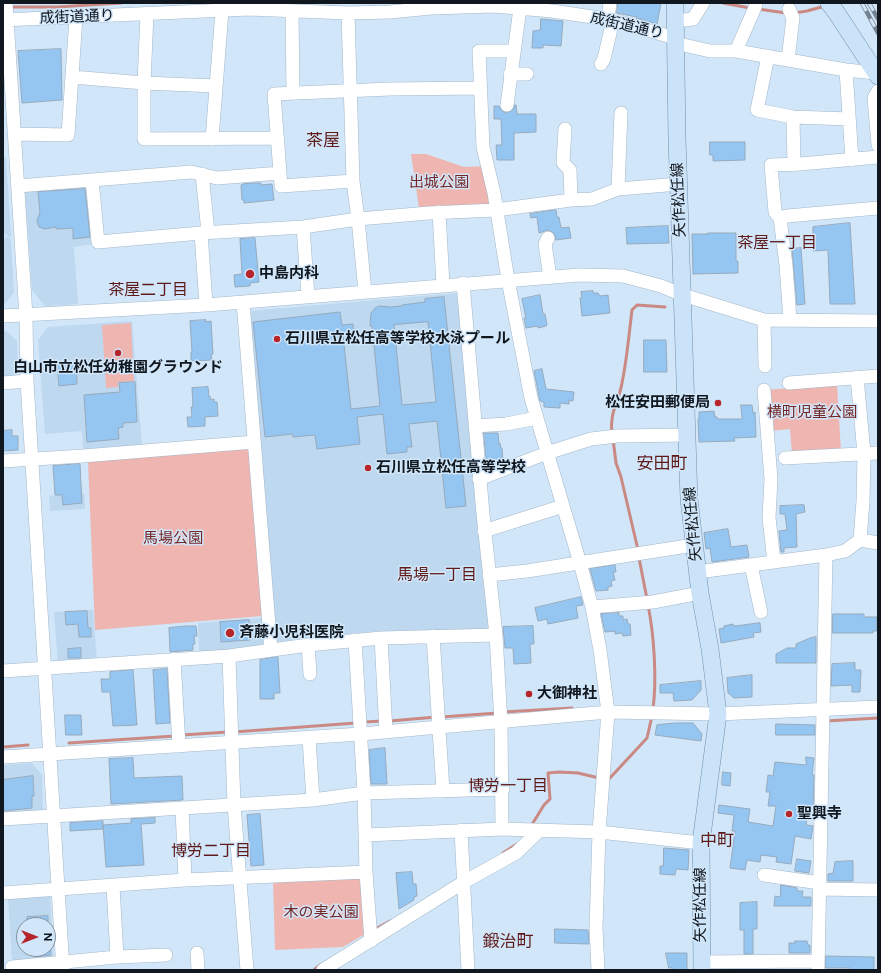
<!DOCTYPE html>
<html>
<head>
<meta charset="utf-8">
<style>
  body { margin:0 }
  #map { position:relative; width:881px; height:973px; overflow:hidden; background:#d1e6f9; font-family:Figtree,sans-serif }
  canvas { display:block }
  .frame { position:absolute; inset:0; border:4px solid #10171e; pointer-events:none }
  .north { position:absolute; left:16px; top:917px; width:40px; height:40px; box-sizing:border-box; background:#d1e6f9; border:1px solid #8493a1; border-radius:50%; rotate:90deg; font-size:11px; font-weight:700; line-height:16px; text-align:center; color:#10171e }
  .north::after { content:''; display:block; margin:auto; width:14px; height:18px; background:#b52529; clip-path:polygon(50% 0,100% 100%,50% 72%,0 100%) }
</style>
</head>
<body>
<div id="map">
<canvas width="881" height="973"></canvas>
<div class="frame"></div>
<div class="north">N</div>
</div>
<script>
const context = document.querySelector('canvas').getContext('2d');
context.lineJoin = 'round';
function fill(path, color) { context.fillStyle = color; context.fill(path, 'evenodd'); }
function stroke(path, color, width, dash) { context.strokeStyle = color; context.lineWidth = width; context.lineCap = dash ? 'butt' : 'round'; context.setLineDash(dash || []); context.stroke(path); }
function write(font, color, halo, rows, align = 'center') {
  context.font = font + ' Figtree,"Noto Sans JP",sans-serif'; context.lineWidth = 3; context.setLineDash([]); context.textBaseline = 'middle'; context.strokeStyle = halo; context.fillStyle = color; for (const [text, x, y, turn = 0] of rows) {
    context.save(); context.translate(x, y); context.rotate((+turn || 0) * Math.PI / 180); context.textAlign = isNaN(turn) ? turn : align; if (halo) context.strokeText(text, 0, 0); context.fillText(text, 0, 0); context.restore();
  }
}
const built = new Path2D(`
  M6 157 11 238 3 232V158Z
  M90 186 95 244 74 247 78 304 45 306 32 290 25 191Z
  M6 236 11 240 14 293 3 306V244Z
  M458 293 490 626 486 630 378 631 275 642 248 311Z
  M132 321 142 445 83 450 82 431 45 434 38 340 48 327Z
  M3 331H6L17 341 18 378 3 379Z
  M84 493 85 509 50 511 49 496Z
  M93 610 97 661 58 664 54 612Z
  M262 618 263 643 255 650 199 654 198 623Z
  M32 763 42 775 43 814 21 815 19 792 20 815 3 816V765Z
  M50 894 54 959 12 962 8 897ZM24 925H48V949H24Z`);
const green = new Path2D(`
  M411 154H426L464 167 488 166 495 204 419 208Z
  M131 323 134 381 118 382V387L106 388 102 325Z
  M837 384 841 452 792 454 790 429 770 431 766 390Z
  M250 447 262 616 95 630 88 461Z
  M361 878 365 934 343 947 275 950 273 881Z`);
const stream = new Path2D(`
  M723 3 750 8
  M9 7H57L121 3
  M758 9 786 13
  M794 13 807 11 825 6
  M612 434C609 412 619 402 622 383 627 359 629 334 632 310L637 305 665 307
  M613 439 616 463 621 477 638 550
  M639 558 647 599
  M648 605C654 635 657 678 653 709
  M503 712 572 708
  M441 717 498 713
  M390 721 436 717
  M826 721 878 718
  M364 722 382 721
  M234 732 356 723
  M182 735 228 732
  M69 743 175 736
  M3 747 28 745
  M606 778 609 779 647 738 652 716
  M531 826 544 805 550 799 548 773 559 772 578 773 599 778
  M503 853 517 844
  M377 928 390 921
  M314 970 320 965`);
const building = new Path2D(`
  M618 3H661L657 24 636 18 637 17 617 13Z
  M541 19 563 21 561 46 543 45V48H532L533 31 540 30Z
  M61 49 62 100 22 103 18 51Z
  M515 105H516L517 114H536V132L514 133V160H497L496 145H502L501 119H494V106H499L502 111 506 113 513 110Z
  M710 142H745V160L713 161V155H710Z
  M252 183H261V185L272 184 274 200 244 203V200H242L241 185 243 184Z
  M85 189 90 237 73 239V228L56 229V227L45 229 39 227 37 221 40 212 38 192Z
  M556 210 557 217H559L561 228 569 227 571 238 556 240 554 233 548 230 539 233 537 217 531 218 530 214Z
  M850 223 855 304H830L828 250 813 251V227Z
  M668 226 669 243 627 244 626 228Z
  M708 233H736V261H738V273L693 274 692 234H708Z
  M255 238 259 282 250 283V286L235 287 234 275 242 274 240 239Z
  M801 248 805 304 797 305 792 249Z
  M593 291V293H598L600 296 608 295 610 313 582 316 580 298H582L581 292Z
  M540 295 543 314H545L547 325 546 326 538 328V326L526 328 524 318H526L522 299Z
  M444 297 466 506 446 508 437 421 409 424 412 447H407V452L387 454 383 414 357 417 360 444 317 449 315 435 293 437V434L265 437 253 322 340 312 342 325 353 324 354 334 343 336 351 409 380 406 372 326H370L371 313 375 308 379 306 390 307 402 306V305L425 302V299ZM428 322 436 402 402 405 394 325Z
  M206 320V322L211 321 213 354 211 355 212 360 191 361V352H192L190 321Z
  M644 340H666L667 372H644Z
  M76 362 77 384 59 386 57 363Z
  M542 369 546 389 574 392 573 401 569 400V404L560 403V408L544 407V402L540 401 534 371Z
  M135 382 137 422 123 423V427L118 428 119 439 87 442 84 395 120 392 119 383Z
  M208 387 209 397 210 396 211 400 214 399V402H217L218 416 205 417V426L188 427 187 417H192L191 407H193L192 388Z
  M741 405H752L753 413 755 412 756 437 734 438 735 441 699 442 698 419H699V412L714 411 715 417H717L718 419H742Z
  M12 430V436H18V450L3 451V431Z
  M484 433H498L499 444 500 443 501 448H502L503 461 487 467Z
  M80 464 82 503 63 505 62 495H55L53 466Z
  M804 505 805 512 796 514 797 547 784 548V552H781L779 531 787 530 785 514H780V506Z
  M728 529 731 547 747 545 749 557 712 562 710 548 706 549 704 533Z
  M615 565 616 572H613L615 580 611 581 612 586 608 587V590L596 591 590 569Z
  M581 597 583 605 576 606 578 618 548 624 547 619 538 621 535 608Z
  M87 611 88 628H91V637H79L78 624 66 625 65 612Z
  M619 613V616H623V620L627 619 628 624H630L631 635 623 636 622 633 615 634V631L605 632 601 614Z
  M833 614H864V617H877V631H873V633H833Z
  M249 620 250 640 221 642 220 622Z
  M760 623 761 632 753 633 754 637 721 643 719 629 724 628V626L733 624 734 626 743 625Z
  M186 626H196L197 636H194L195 644H193V650L170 652 169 628Z
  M533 626 534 644H530L531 663 514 664 513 648H505L503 627Z
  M816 637V663H776V654L787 648H796V644L810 638Z
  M81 648V658H68V649Z
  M278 657 280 693H274V699H260V660Z
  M855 663V670H861L860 692H852V685L831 686 832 664Z
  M167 669 170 723 156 724 153 670Z
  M133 670 137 725 113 726 110 692H102L101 679H110V672Z
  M752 675V697L734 698 728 693 727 678Z
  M701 681V690L692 700 674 701 673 693H660V685Z
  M65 715H81L82 735H66Z
  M676 723H693L702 734 701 741 655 735 657 725Z
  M776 724 815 725V735H776Z
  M385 748 387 784H371L369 750Z
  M806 757 814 758 812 775H814L813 810 808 809 806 825 813 826 811 839 795 836 791 864 776 862 777 857 761 855 760 862 747 860 745 870 730 868 735 831H732L734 815 718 813 719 805 750 809 748 822 773 826 776 806H768L770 792H766L768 775 773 776 775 762 806 765Z
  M133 758 134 778 182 776 183 800 111 804 109 759Z
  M723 772 731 773 730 786 722 785Z
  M33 776 34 796H32V808L3 811V780Z
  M260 814 264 865 251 866 247 815Z
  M155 818V823L141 824 144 865 106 867 103 825 131 823V819Z
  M103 821V829L70 831V823Z
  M664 848 689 850 688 870 676 869 675 875 660 874V866H663Z
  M797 859 811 861 809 873 795 871Z
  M853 861V881H828V874L833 873 835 862Z
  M412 872 413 884H416L417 896 414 897V900L399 909 396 873Z
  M781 885 797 888V891H803L802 897H811V906H774L775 896 780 897Z
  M757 902V929H753V954H744V930H740V903Z
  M48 916V925H27V917Z
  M555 929 588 930 589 944 555 943Z
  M795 941H807L808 945H810V953H789V943H795Z
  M35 949H50L51 955 35 957Z
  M666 953H687V970H672L673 968H669Z
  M826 956 874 957V970H850V968H826Z`);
const minor = new Path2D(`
  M6 3 26 316 27 381 63 970
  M292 11 293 93
  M348 13 353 181 358 219 365 292
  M147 14 144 83V139L277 138
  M608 19 610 3
  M3 20 249 9 348 13 390 12 431 8 494 6 552 11 613 20 675 38
  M676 21 693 19 703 3
  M675 43 710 51H736L846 70 876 73
  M513 51H479L483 147 494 193 508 280 531 398 580 563 592 607 600 650 608 712 599 832 596 928 598 970
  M736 51 756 5
  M768 56 757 110 793 117 849 119
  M788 60 793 18 789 9
  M601 64 604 59 613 20
  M846 70 852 160
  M510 74H527
  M72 77 144 83 216 86
  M878 91 874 98 878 145
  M507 105 520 8
  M793 117 794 165
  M565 129 563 163 570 170 571 200
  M15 134 68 135 76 17
  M212 139 222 11
  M202 174 208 232
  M92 180 98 242 201 233 303 227 358 219 429 213 496 210 571 200 592 199 618 189 679 184
  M353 181 281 186 274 94 390 89 480 88
  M18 186 191 172 217 178 280 173
  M618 189 621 113
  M439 212 443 285
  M780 218 787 216 878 208
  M303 227 308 296
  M201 233 206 305
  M548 238 545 244 550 277
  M463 283 483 514 496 635 501 723 502 829
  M243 302 271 650
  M3 316 206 305 579 275 623 276 661 286 683 295 764 320 878 321
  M764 320 765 366
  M790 320 786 265 780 218 775 212 771 165 800 164 878 157
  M3 383 27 381
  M789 383 878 376
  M764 390 771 479 769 518 774 562
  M475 426 506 424 537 418
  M785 458 878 453
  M3 461 83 456 254 442
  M479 479 547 453 591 439 617 436 688 435
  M484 531 563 506
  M860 540 878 543
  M751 565 761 612
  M698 572 826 555 845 551 860 540 863 501 864 454 857 377
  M489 575 527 571 694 545
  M592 607 653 602 700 593
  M433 636 443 791
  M381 638 386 732
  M355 640 364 793 366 872 371 941
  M308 645 310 674
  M229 656 234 805 247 970
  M174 659 179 746
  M3 671 229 656 308 645 381 638 496 635
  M309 738 313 800
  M3 757 361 734 608 712 718 714 878 707
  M182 808 185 880
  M3 819 313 800 364 793 503 789
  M461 830 468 970
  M366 835 502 829 599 832 701 843
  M764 875 820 883
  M113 886 117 957
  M820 889 878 890
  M3 893 185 880 366 872
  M197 953 198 970
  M701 962 818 961
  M12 967 117 957 166 955
  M323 970 464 882 516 853 540 830
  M818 970 826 555`);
const major = new Path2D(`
  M675 3 677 138 689 499 700 593 710 649 718 714 701 843 702 970
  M829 3 836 12 878 76`);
const rail = new Path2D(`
  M862 3 878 33
  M869 3 878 19`);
const markers = [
  [250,274,5,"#b52529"],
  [277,339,4,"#b52529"],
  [118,353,4,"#b52529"],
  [718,403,4,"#b52529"],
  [368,468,4,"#b52529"],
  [230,633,5,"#b52529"],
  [529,694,4,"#b52529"],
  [789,814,4,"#b52529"]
];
const streetNames = [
  ["成街道通り",77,17,-2],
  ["成街道通り",627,26,13],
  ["矢作松任線",679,200,-92],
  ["矢作松任線",693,524,-95],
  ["矢作松任線",701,905,-90]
];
const parkNames = [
  ["出城公園",439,183],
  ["横町児童公園",812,413],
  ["馬場公園",173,539],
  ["木の実公園",321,913]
];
const poiNames = [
  ["中島内科",259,274],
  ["石川県立松任高等学校水泳プール",285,339],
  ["白山市立松任幼稚園グラウンド",118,368,"center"],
  ["松任安田郵便局",710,403,"right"],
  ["石川県立松任高等学校",376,468],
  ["斉藤小児科医院",239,633],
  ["大御神社",537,694],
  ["聖興寺",797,814]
];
const neighbourhoodNames = [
  ["茶屋一丁目",777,243],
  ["茶屋二丁目",148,290],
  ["馬場一丁目",437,575],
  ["博労一丁目",508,786],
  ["博労二丁目",211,851]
];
const quarterNames = [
  ["茶屋",323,141],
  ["安田町",662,464],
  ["中町",717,841],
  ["鍛治町",508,942]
];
fill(built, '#bed8ef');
fill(green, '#efb5b0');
stroke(stream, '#cb8983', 3);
fill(building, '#95c6f2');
stroke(building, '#96aabd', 1);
stroke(minor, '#a3b7ca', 14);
stroke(major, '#728faa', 18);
stroke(minor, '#fff', 13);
stroke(major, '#cae3f9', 17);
stroke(rail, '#758391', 4.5);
stroke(rail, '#d1e6f9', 3, [9]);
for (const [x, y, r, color] of markers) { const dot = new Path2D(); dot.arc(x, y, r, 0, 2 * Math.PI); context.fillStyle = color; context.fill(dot); stroke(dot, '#d1e6f9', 1.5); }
write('15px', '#10171e', '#d1e6f9', streetNames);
write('15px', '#752624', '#d1e6f9', parkNames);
write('bold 15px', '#10171e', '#d1e6f9', poiNames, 'left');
write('16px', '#5e1a19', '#d1e6f9', neighbourhoodNames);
write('17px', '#5e1a19', '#d1e6f9', quarterNames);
</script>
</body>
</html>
